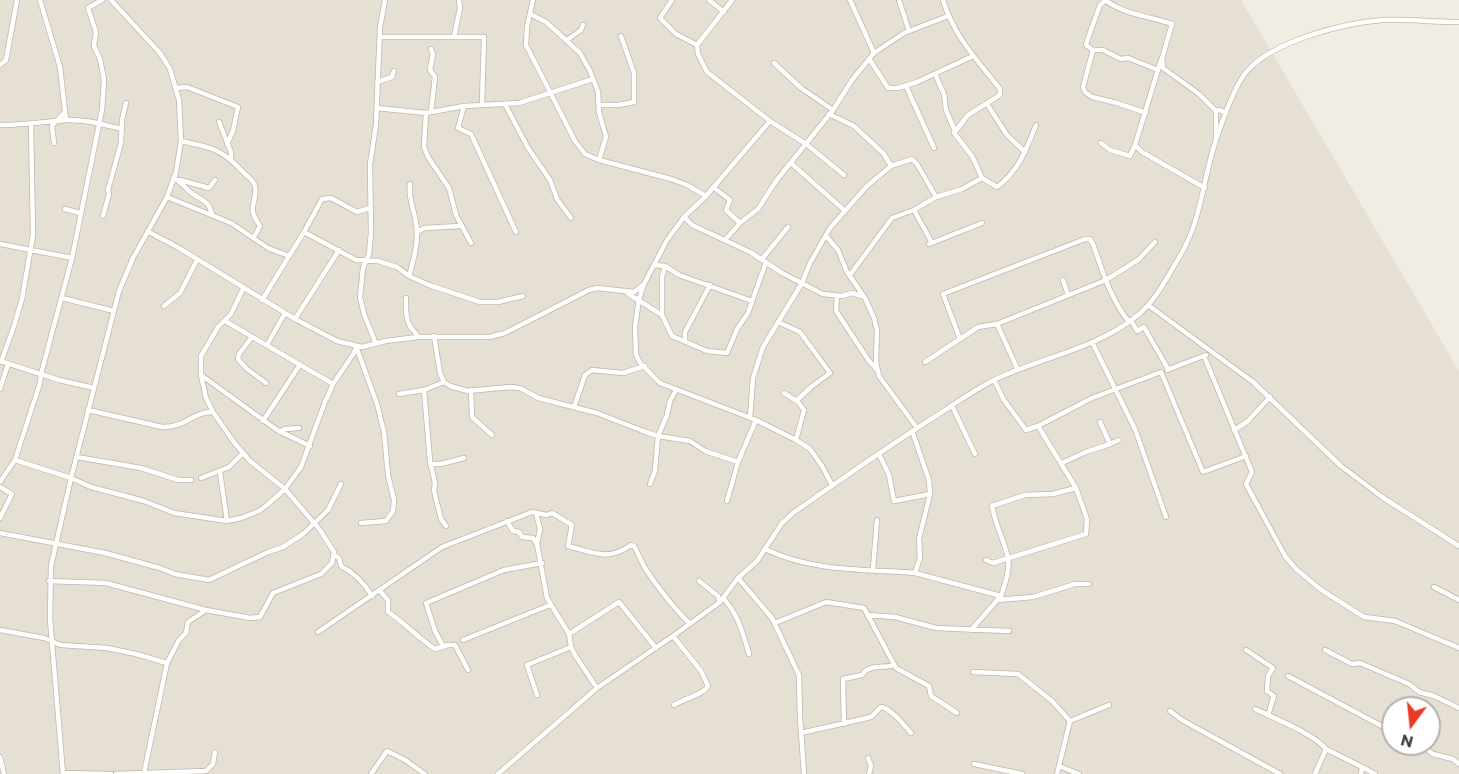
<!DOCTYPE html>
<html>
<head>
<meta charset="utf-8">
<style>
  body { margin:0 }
  #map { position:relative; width:1459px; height:774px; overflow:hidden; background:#f1ede5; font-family:Commissioner,sans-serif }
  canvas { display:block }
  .north { position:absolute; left:1381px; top:696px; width:60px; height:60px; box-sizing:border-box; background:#fff; border:2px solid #b4b1ae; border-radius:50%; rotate:195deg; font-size:16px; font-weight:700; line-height:24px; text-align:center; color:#433d35 }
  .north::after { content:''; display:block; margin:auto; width:21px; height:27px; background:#ec3922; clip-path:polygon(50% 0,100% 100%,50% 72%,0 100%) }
</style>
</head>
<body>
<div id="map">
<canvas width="1459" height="774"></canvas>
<div class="north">N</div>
</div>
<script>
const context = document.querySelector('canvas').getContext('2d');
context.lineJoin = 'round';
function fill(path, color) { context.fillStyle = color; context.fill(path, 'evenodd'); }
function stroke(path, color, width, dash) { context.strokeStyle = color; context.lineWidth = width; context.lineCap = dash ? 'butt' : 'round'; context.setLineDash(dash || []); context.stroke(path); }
const residential = new Path2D(`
  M0 0H1241L1459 371V774H0ZM1393 708H1429V744H1393Z`);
const minor = new Path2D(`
  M40 0 60 67 66 120
  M533 0 527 27 526 45 575 141 585 154 599 160 671 179 687 185 706 196
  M672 0 660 18 676 34 697 45 732 0
  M709 0 724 12
  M850 0 874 53
  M899 0 909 31
  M1105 0C1125 15 1149 16 1172 24L1162 58 1163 68 1199 94 1216 111 1220 110 1226 113
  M1106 0 1100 5 1087 41 1086 45 1093 50 1083 87 1085 92 1092 97 1117 103 1146 113
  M530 14 546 22 580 53 590 71 598 92 599 112 606 137 599 160
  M380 37H484L482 104
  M454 37 460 8 459 0
  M567 40 581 30 583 25
  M697 45 698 54 707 72 770 121 806 144 844 175
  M1093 50H1103L1121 59 1128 58 1158 70
  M870 60 888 88H898L917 82 973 56
  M1161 60 1135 145 1142 152 1205 188
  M774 63 801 88 833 110
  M0 65 6 60 17 0
  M936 76 944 94 946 110 955 131
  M377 82 392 77 394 71
  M906 86 934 148
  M176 88 187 87 238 107 233 131 227 144
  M505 104 528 148 550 180 557 199 571 218
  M987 104 1007 135 1025 152
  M599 105H618L634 102V73L621 36
  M464 106 458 128 471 134 516 232
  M377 108 426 113 464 106 519 103 593 79
  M1216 111V139
  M431 112 435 77 430 70 433 54 431 49
  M426 113 424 147 428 157 449 188 456 215 471 243
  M829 114 854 126 884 154 891 166
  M770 121 706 196 684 217 667 240 644 284 639 299 635 327 636 354 640 363 660 383 756 420 796 440 810 449 822 466 832 485
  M219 122 231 152V159
  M0 125C22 125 44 122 66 120 85 119 104 125 122 129
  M181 141C211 147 222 149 243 172 247 177 253 179 255 186 258 205 245 205 260 226L254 237
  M54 143 52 126 65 112
  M1101 143 1110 150 1130 156 1135 145
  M791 163 844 210
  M174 178C180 182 184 186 189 191 199 200 209 199 212 215
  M982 178 997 187C1018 172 1027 148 1036 125
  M180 180 209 188 215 180
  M713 187 730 200 726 210 740 223
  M167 197 231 223 268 248 289 256
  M65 209 80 213
  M914 210 932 243
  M103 216 109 194 108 190 121 143 122 120 126 103
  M684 217 692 225 750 252 782 273 823 294 842 296 852 293 862 296
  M149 232 179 248 295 319 337 341 362 347 386 341 418 337H489L505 333 589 290 597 288 634 292 644 284
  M304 232 356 260 378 261 397 267 409 276 429 285 480 302H498L523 296
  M417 232 424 228 460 226
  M826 236 838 250 847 272 865 298 874 318 877 330 876 362 879 376 917 428
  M725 240 740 223 758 209 776 181 833 110 852 80 874 53 904 33 948 16
  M0 244 72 258
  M929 244 982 223
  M762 259 788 227
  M655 265 665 266 679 275 752 301
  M850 275 892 218 914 210 936 197 962 189 982 178 972 156 954 133 968 115 1000 95V89C978 61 953 35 943 0
  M409 276C414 258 419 242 416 223 414 209 408 198 410 184
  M1063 280 1068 295
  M627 293 662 315 672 336 707 351 727 353 737 329 748 313 766 262
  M837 296 836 311 869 361 877 370
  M62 298 114 311
  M406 298C406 307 405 316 409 324 411 330 416 332 418 337
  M262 300 304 232 322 199 331 198 357 212 370 208
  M1148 305 1253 382 1341 466 1382 497 1459 546
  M164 306 180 293 197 260
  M662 315V277L665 266
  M295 319 339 250
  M1131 320 1137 331 1144 327 1168 369
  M225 321 333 384
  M778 322 800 332 830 373 811 387 796 401
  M997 324 1018 370
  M252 337 239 354 238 359 247 369 266 383
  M960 339 943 294 1085 239H1090L1093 244C1102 270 1111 300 1129 322
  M685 341V332L710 285
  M1092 342 1135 429 1166 517
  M376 344 364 314 360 297 363 268 369 254 371 233 370 164 376 125 380 27 385 0
  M267 345 285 313
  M356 346 377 404 384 432 388 475 394 500 393 511 386 521 361 523
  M1204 356 1252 472 1246 484 1285 556 1296 569 1320 589 1364 617 1395 621 1459 648
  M0 361 59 380 94 388
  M1 362 14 326 22 299 33 235 31 124
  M925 362 978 327 997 324 1106 280 1138 260 1155 242
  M1167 370 1206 355
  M201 375 277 430 310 446
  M444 382 450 386 468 391 510 387 520 388 538 398 597 413 643 431 658 436 690 441 705 451 738 462
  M0 389 8 364
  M424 390 430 461 435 483 434 491 441 519 446 526
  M471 390 472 417 492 435
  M784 393 798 402 804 410 796 440
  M399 394 424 390 444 382 440 373 434 336
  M952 406 975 454
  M574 407 585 375 592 370 623 373 645 366
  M88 410 162 427C185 428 194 411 213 412
  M750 418 753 378 763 347 802 283 810 263 830 228 867 186 891 166 912 159 917 164 936 197
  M263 421 299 366
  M1038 426 1092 398 1161 372 1203 472 1246 456
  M1234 430 1247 422 1270 397
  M280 432 285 429 299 428
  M1110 444 1119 440
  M879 454 889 475 894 501 930 494
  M77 457 141 468 178 480H191
  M15 460 71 478 91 487 144 501 174 513 227 521 241 518 259 511 267 505 285 489 301 467 325 402 333 384 354 353 356 346
  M1062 463 1086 452 1110 444 1100 422
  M430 464H441L464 458
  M220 472 227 521
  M201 478 229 467 243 453
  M0 482 15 460 40 383 41 374 72 258 102 110 104 80 100 59 94 46 96 32 88 8 102 0
  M650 484 655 471 658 436 667 415 670 401 676 390
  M0 487 12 494 0 518
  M727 501 738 462 756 420
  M536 513 540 529 537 544
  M507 521 513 531 519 532 522 537 533 538 537 544 547 598 569 634 571 647 575 655 597 688
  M0 533 105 553 160 568 175 574 209 580 268 552 283 547 303 534 328 510 341 484
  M765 549C813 572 863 569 915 573L920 558 919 539 930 494 929 480 912 431
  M334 555 339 558 341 566C355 573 364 583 372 596
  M986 560 993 563 1086 534 1087 519 1076 488
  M873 569 877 520
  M915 573 1001 596C1005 584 1010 570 1008 558 1004 540 995 524 992 506L1025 495 1053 494 1076 488 1038 426 1026 430 1004 400 994 380
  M738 578 772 618 799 675 800 717 804 774
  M49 581 106 583 206 610 250 618 260 617 273 593 321 574 332 563 334 552 320 530 285 489 250 461 233 441 213 412 206 398 201 375V356L218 327 231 314 243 289
  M699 581 718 596 720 602
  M1434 587 1459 600
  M381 592 388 600V612C405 623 418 638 435 649L448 645H455L468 670
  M723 598C738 614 743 633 749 654
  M997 600 1033 597 1075 584H1089
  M867 615 895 617 936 628 1009 631
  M775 623 826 602 864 608 896 668 929 686 931 696 957 713
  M0 630 44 638 61 645 107 648 136 654 167 663
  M971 630 999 598
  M318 632 442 547 532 512 547 515 552 513 572 525 568 546C592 552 608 562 631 545L634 546C638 553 641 561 645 568 658 588 673 607 690 624
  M569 634 619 602 656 648
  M673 636 701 671 708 686C704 694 684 699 674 705
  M463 640 550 605
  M443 646 435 631 426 603 504 570 542 563
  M1246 650 1273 668 1268 676 1267 691 1274 696 1268 715
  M1325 650 1352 664 1360 663 1409 684 1419 692 1434 696 1459 708
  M973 672 1018 674 1052 701 1070 721
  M1288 676 1393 732
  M537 695 527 665 571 647
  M1255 709C1274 718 1314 734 1326 749
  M1170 711 1182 720 1280 774
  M1070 721 1109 705
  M844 724 843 679 862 675C869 663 883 669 894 665
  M801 733 871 717 881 707C891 708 904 725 911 733
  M1420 744 1433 754 1453 759 1459 764
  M0 757 4 774
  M868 758 871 766 869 774
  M974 764 1022 774
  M1059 766 1079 774
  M63 773 111 774
  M144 773 167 663 179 640 186 633 188 622 206 610
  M63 774 50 619 51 566 71 478 119 291 133 258 167 197 176 172 181 141 179 100 170 69 160 53 111 0
  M116 774 206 771 213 764 215 752
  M371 774 387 751 405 760 425 774
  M498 774 597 688 673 636 720 602 738 578 757 561 782 523 793 513C840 480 887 447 936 416 953 405 971 392 990 382 1037 358 1096 350 1138 315 1157 299 1167 277 1180 256 1203 216 1202 181 1216 140 1222 122 1235 83 1248 70 1274 41 1344 23 1382 20 1407 19 1434 22 1459 22
  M1057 774 1070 721
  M1315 774 1326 749 1362 767
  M1361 774 1362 767 1375 774`);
fill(residential, '#e5dfd4');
stroke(minor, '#bfb7ac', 6);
stroke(minor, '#fff', 4.5);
</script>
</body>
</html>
